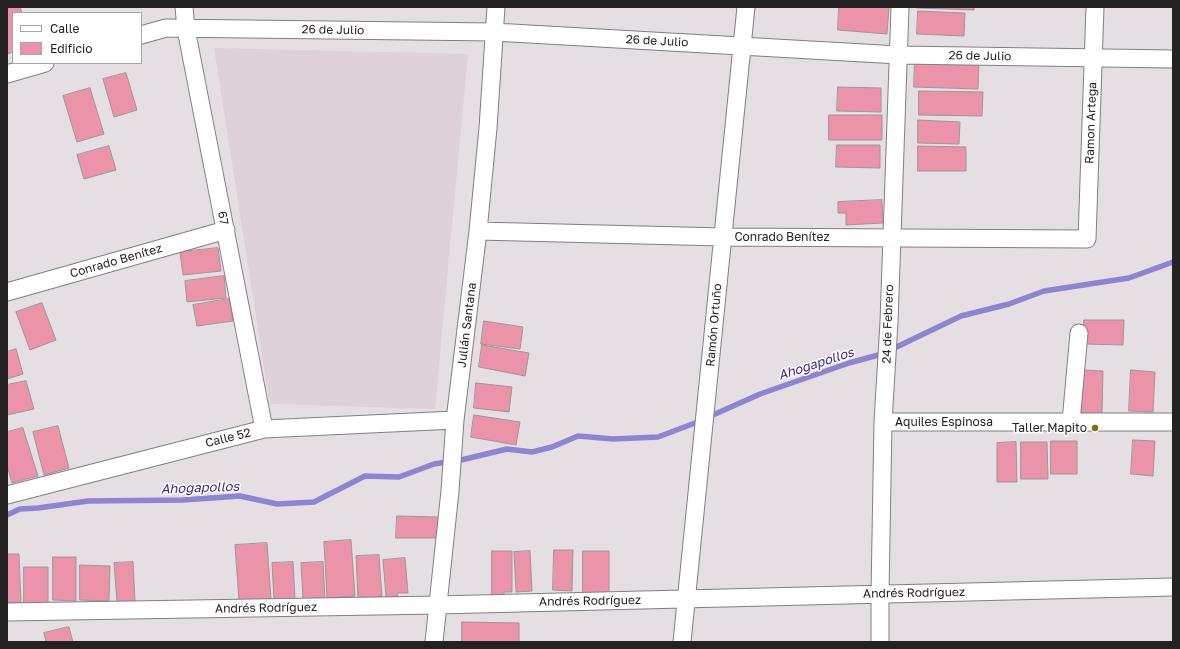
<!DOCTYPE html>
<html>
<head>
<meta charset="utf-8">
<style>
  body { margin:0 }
  #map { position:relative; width:1180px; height:649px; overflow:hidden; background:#e5dfe3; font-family:"Golos Text",sans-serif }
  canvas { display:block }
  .frame { position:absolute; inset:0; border:8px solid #242123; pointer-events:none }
  .legend { position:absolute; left:12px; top:12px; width:130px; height:52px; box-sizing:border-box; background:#fff; border:1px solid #a7a6a7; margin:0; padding:5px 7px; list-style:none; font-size:12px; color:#242123 }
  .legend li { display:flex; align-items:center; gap:8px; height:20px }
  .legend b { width:20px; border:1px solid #a7a6a7 }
</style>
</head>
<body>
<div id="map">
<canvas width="1180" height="649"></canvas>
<div class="frame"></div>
<ul class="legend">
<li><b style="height:5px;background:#fff"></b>Calle</li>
<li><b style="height:11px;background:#eb93a8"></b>Edificio</li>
</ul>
</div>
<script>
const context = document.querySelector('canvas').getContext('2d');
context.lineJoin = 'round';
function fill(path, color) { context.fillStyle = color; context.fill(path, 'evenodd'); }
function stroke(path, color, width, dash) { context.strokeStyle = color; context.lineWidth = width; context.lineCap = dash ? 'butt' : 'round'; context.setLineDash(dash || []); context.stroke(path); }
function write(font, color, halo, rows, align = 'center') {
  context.font = font + ' "Golos Text",sans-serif'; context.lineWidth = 3; context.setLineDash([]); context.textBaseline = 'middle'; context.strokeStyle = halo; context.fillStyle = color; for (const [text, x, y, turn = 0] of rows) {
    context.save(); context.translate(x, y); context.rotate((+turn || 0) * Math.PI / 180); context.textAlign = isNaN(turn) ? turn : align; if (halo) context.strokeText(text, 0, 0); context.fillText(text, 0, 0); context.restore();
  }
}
const built = new Path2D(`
  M214 48 468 54 435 409 271 404 268 393Z`);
const stream = new Path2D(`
  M7 515 20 509 38 508 88 501 183 500 240 496 277 504 314 502 365 476 399 477 434 464 461 460 507 449 532 452 552 447 578 436 613 439 658 437 695 423 760 394 849 363 882 354 961 316 1009 304 1044 291 1129 278 1173 262`);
const building = new Path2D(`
  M7 7H20L22 13H13V52L7 54Z
  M839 7H889L887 34 838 30Z
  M917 7H974V10L917 8Z
  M918 11 965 13 964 36 917 34Z
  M915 60 979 62 978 89 914 87Z
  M126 73 137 110 114 117 103 79Z
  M838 87 881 88V112L837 111Z
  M90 88 104 134 77 142 63 96Z
  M919 91 983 92 982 116 919 115Z
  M829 115H882V140H829Z
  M918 120 960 122 959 144 918 143Z
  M837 145H880V168L836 167Z
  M109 146 116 170 84 179 77 155Z
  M918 146 966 147V171H918Z
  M882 200 883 223 846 225V213H838V202Z
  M218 248 221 271 183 275 180 252Z
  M224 276 226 298 187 302 185 281Z
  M229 299 233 321 197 326 193 305Z
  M42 303 56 340 30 350 16 312Z
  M1084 320H1124L1123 345 1084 344Z
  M484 321 523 327 520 349 481 344Z
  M482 345 529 353 525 376 479 367Z
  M16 349 23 374 7 379V352Z
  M1082 370 1103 371 1102 414 1081 413Z
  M1131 370 1155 372 1153 412 1129 411Z
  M26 381 34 409 7 415V385Z
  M476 383 512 387 509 412 474 408Z
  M474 415 520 422 516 445 471 437Z
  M58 426 69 468 44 475 33 432Z
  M23 428 38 476 12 483 7 465V432Z
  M1133 440 1155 441 1153 476 1131 474Z
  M1051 441H1077V474H1051Z
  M1016 442 1017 482H997V443Z
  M1021 442H1047L1048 479H1021Z
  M397 516 438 517V538H396Z
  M351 540 355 596 327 598 324 542Z
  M267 543 271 599 239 601 235 545Z
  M554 550H573L572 591 553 590Z
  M492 551H512V592H504V597H492Z
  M530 551 532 591 516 592 514 552Z
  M583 551H609V593H583Z
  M7 554H19L21 603H7Z
  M379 555 382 597 358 598 356 556Z
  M53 557H76V601L53 600Z
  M405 558 408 593H398L397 597H386L383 560Z
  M133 562 135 601 117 602 114 563Z
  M293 562 295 599 274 600 272 563Z
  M323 562 325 599 303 600 301 563Z
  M80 565 110 566 109 601 80 600Z
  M24 567H48V603H24Z
  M462 622 519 623V642H462Z
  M69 627 73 642H46L44 633Z`);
const minor = new Path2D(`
  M184 7 186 29 264 429
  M141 35 166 28 494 32 899 55 1173 59
  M7 74 45 63
  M478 231 723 237 1087 239 1095 7
  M7 292 226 230
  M883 422H1173
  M1071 422 1079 333
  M7 495 264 429 455 420
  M7 612 438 605 1173 587
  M434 642 450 491 455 420 478 231 488 128 496 7
  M682 642 746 7
  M880 642V594L883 422 889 322 900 7`);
const markers = [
  [1095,428,4,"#777112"]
];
const streetNames = [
  ["26 de Julio",333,30,1],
  ["26 de Julio",657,41,3],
  ["26 de Julio",980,56,1],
  ["Ramon Artega",1091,123,-88],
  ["67",223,218,79],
  ["Conrado Benítez",782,237],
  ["Conrado Benítez",116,261,-16],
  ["24 de Febrero",888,324,-88],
  ["Julián Santana",467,325,-83],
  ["Ramón Ortuño",714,325,-85],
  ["Aquiles Espinosa",944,422],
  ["Calle 52",228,438,-14],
  ["Andrés Rodríguez",914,593,-1],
  ["Andrés Rodríguez",590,601,-1],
  ["Andrés Rodríguez",266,608,-1]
];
const poiNames = [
  ["Taller Mapito",1087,428]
];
const waterNames = [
  ["Ahogapollos",816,364,-18],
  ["Ahogapollos",200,488,-2]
];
fill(built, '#ded1da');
stroke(stream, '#8d85cf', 5.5);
fill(building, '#eb93a8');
stroke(building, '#9d9697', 1);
stroke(minor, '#837e81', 19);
stroke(minor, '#fff', 17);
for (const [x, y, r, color] of markers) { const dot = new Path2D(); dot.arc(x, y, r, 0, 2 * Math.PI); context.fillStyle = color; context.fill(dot); stroke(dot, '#fff', 1.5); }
write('12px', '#242123', '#fff', streetNames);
write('12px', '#242123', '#fff', poiNames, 'right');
write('italic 13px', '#3e2980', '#fff', waterNames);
</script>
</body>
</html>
